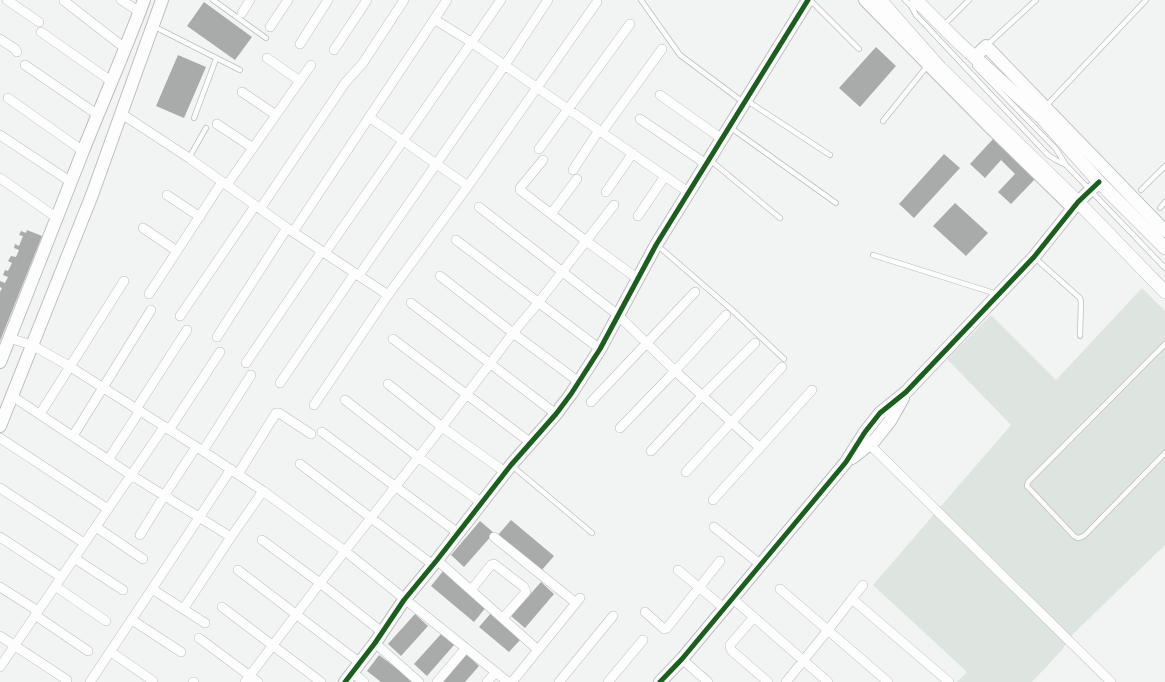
<!DOCTYPE html>
<html>
<head>
<meta charset="utf-8">
<style>
  body { margin:0 }
  canvas { display:block; background:#f2f4f3 }
</style>
</head>
<body>
<canvas width="1165" height="682"></canvas>
<script>
const context = document.querySelector('canvas').getContext('2d');
context.lineJoin = 'round';
function fill(path, color) { context.fillStyle = color; context.fill(path, 'evenodd'); }
function stroke(path, color, width, dash) { context.strokeStyle = color; context.lineWidth = width; context.lineCap = dash ? 'butt' : 'round'; context.setLineDash(dash || []); context.stroke(path); }
const built = new Path2D(`
  M1142 288 1165 311V545L1073 634 1061 651 1032 682H957L967 672 873 585 1011 425 947 359 991 315 1056 380Z`);
const building = new Path2D(`
  M204 2 252 37 235 60 187 26Z
  M876 47 896 66 860 107 839 88Z
  M178 55 206 67 184 118 156 106Z
  M994 138 1036 178 1011 204 998 192 1015 174 1001 160 985 178 970 164Z
  M944 154 960 168 914 218 899 204Z
  M955 203 988 233 966 256 933 226Z
  M27 230 42 236 0 341V292L2 288 0 287V281L5 283 8 277 3 275 5 270 8 271 12 263 8 261 11 256 16 257 19 250 14 248 15 244 19 246 23 236 19 235 21 231 26 233Z
  M511 520 554 556 541 571 498 535Z
  M480 521 494 533 464 567 451 555Z
  M444 570 487 606 474 622 431 586Z
  M541 582 554 594 525 628 511 616Z
  M491 613 521 639 509 652 479 627Z
  M415 614 428 626 401 656 388 644Z
  M441 634 454 645 427 676 414 664Z
  M466 654 479 666 465 682H441Z
  M379 655 415 682H381L367 671Z`);
const service = new Path2D(`
  M213 0 266 38
  M641 0 680 55 743 102
  M810 0 859 49
  M905 0 911 6 916 15 1048 155 1056 160 1066 165
  M911 6 919 9
  M944 25 969 0
  M153 26 240 70
  M986 46 1036 0
  M975 66 1056 149 1066 165 1165 268
  M746 100 830 155
  M1045 107 1146 0
  M194 118 216 59
  M883 121 928 65
  M731 128 836 203
  M189 158 206 128
  M710 160 780 218
  M1141 190 1165 166
  M1160 208 1165 202
  M657 245 731 309 784 359
  M873 255 997 294
  M1035 258 1080 298 1081 302 1080 336
  M1165 344 1028 482 1027 486 1074 536C1078 539 1079 538 1084 536L1165 453
  M511 465 592 533`);
const minor = new Path2D(`
  M7 0 39 22
  M121 0 140 12
  M64 1 126 49
  M242 13 250 0
  M434 19 471 42 688 192
  M270 27 288 0
  M41 32 111 81
  M0 39 15 49 17 52
  M300 44 328 0
  M334 50 367 0
  M267 58 300 81
  M25 65 98 115
  M242 92 276 115
  M660 95 722 139
  M8 98 83 151
  M122 114 189 158 287 228 388 295
  M369 117 468 186
  M640 119 706 164
  M217 124 253 148
  M602 132 662 49
  M0 135 71 182
  M539 149 630 24
  M543 160 520 188V190L586 241 638 279
  M573 170 599 130
  M0 178 57 218
  M227 185 311 65
  M606 192 633 153
  M167 195 200 217
  M479 207 618 315 675 371 760 448
  M260 209 345 83 363 63 404 0
  M551 214 577 179
  M638 216 665 176
  M143 228 177 251
  M293 232 447 0
  M456 240 600 349
  M325 253 501 0
  M359 275 505 65 548 0
  M440 276 513 333 579 382
  M149 294 222 182
  M411 303 556 414
  M180 316 255 206
  M217 337 287 228
  M9 338 32 345 69 366 203 451 263 491 345 551 508 682
  M393 339 531 443
  M246 363 322 251
  M280 383 355 273
  M388 384 442 427 505 472
  M12 396 131 475 231 537
  M345 400 418 457 482 503
  M591 402 695 292
  M314 405 388 295 468 186 597 2
  M136 409 187 330
  M40 414 124 281
  M620 428 675 371 726 315
  M169 430 220 352
  M322 432 458 533
  M73 436 151 310
  M0 438 108 509
  M870 445 1111 682
  M203 451 251 375
  M651 451 702 396 755 343
  M108 460 139 412
  M300 464 433 565
  M686 472 782 367
  M238 474 276 413H279L311 434
  M0 488 84 543
  M713 500 812 390
  M96 527 143 559
  M714 527 761 565
  M140 535 164 496 196 447
  M0 537 61 577
  M494 537 576 603
  M262 540 320 583 382 632
  M74 558 123 590
  M437 560 538 650
  M238 570 360 663
  M678 570 724 608
  M55 586 106 621
  M0 587 38 611
  M152 589 205 623
  M780 589 888 682
  M471 590 491 565 494 564 524 587 526 592 503 618
  M733 599 828 682
  M852 599 949 682
  M222 607 321 682
  M184 608 231 537 263 491
  M645 612 664 629 667 628 720 561
  M35 615 88 651
  M754 617 730 645V647L732 651 768 682
  M132 620 181 652
  M0 636 67 680
  M199 638 258 682
  M375 643 419 682
  M111 652 153 681
  M682 659 708 682
  M0 667 164 427
  M353 673 364 682
  M90 682 152 589 231 469
  M193 682H194
  M245 682 320 583 442 427 513 333 538 303 614 205
  M437 682 466 648
  M487 682 496 672
  M512 682 580 598
  M559 682 613 616
  M608 682 643 640
  M786 682 828 630 863 585`);
const tertiary = new Path2D(`
  M865 0 990 127 1073 208
  M975 57 986 46 1165 231
  M0 362C27 292 55 222 83 151 103 101 125 51 144 0
  M0 426 92 195 162 0
  M852 458 875 440 890 421 903 398
  M345 682 375 643 404 600 437 560 511 465 556 414 571 394 600 349 656 245 808 0
  M660 682 682 659 846 462 865 432 880 413 906 392 1034 257 1078 202 1099 182`);
const secondary = new Path2D(`
  M880 0 940 68 1078 202 1165 292
  M916 0 959 43 1041 117 1099 182 1165 248`);
const cycleway = new Path2D(`
  M345 682 375 643 404 600 437 560 511 465 556 414 571 394 600 349 656 245 808 0
  M660 682 682 659 846 462 865 432 880 413 906 392 1034 257 1078 202 1099 182`);
fill(built, '#dee5e0');
fill(building, '#a9abaa');
stroke(service, '#bdbebd', 6);
stroke(minor, '#bdbebd', 10);
stroke(tertiary, '#bdbebd', 14);
stroke(secondary, '#bdbebd', 14);
stroke(service, '#fdfdfd', 4.5);
stroke(minor, '#fdfdfd', 9);
stroke(tertiary, '#fdfdfd', 12);
stroke(secondary, '#fdfdfd', 13);
stroke(cycleway, '#1b5e20', 5);
</script>
</body>
</html>
